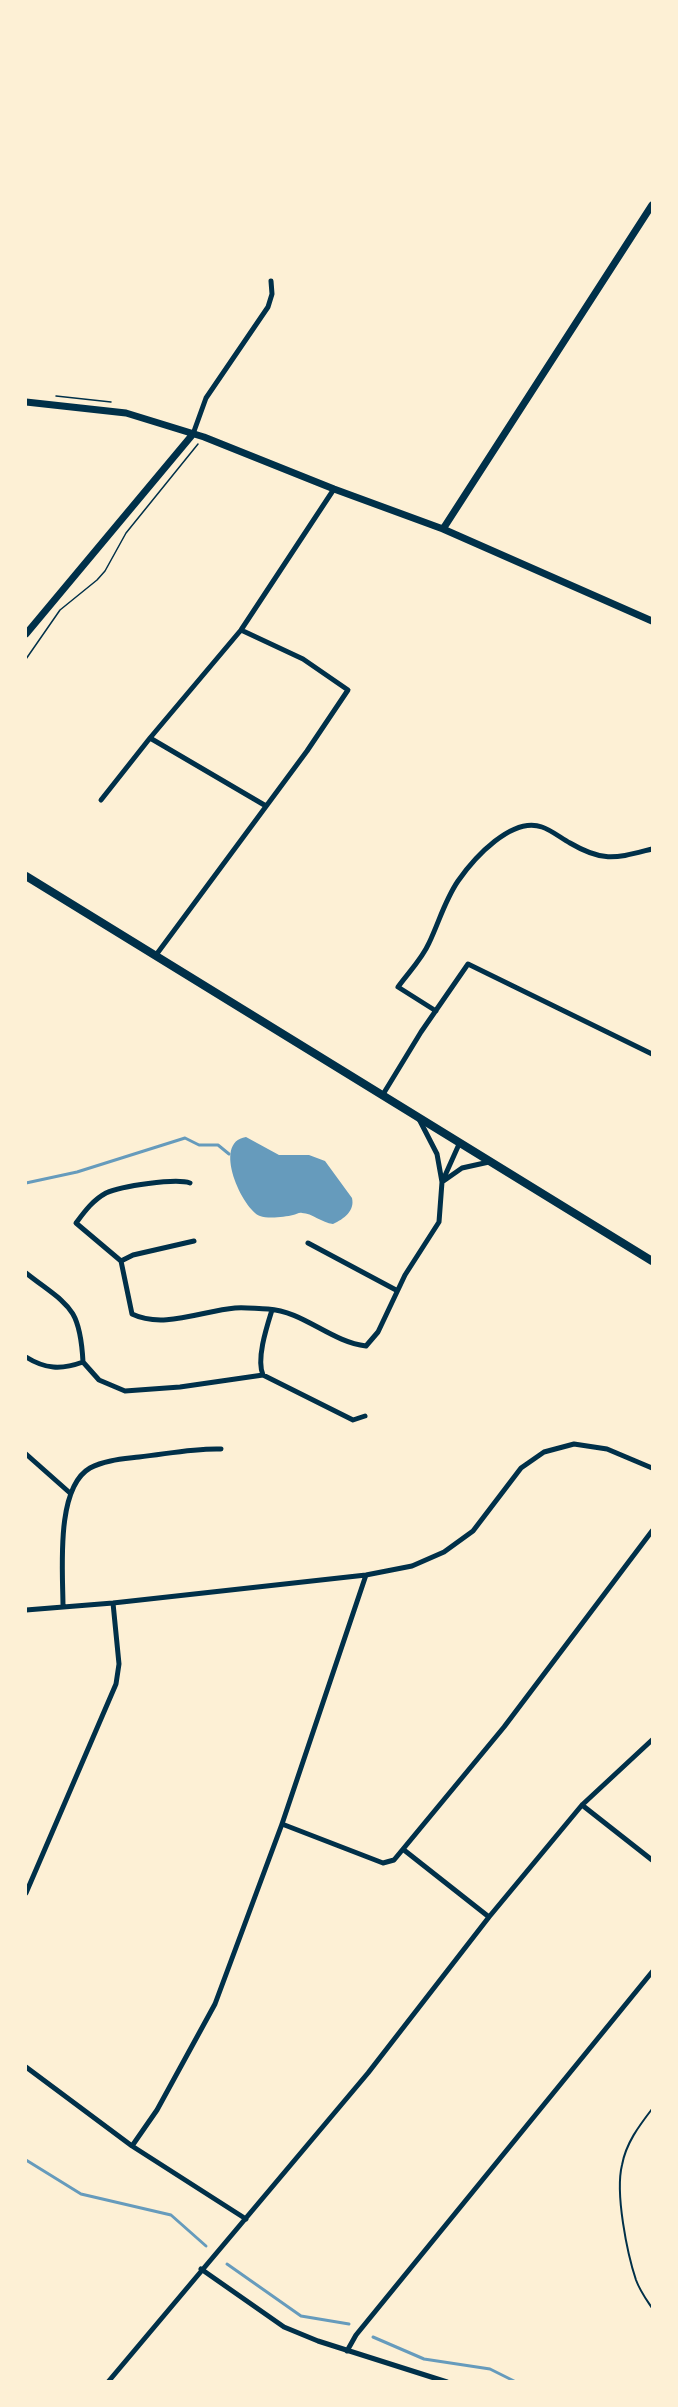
<!DOCTYPE html>
<html>
<head>
<meta charset="utf-8">
<style>
  body { margin:0 }
  #map { position:relative; width:678px; height:2407px; overflow:hidden; background:#fdf0d5; font-family:"Space Grotesk",sans-serif }
  canvas { display:block }
  .frame { position:absolute; inset:0; border:27px solid #fdf0d5; pointer-events:none }
</style>
</head>
<body>
<div id="map">
<canvas width="678" height="2407"></canvas>
<div class="frame"></div>
</div>
<script>
const context = document.querySelector('canvas').getContext('2d');
context.lineJoin = 'round';
function fill(path, color) { context.fillStyle = color; context.fill(path, 'evenodd'); }
function stroke(path, color, width, dash) { context.strokeStyle = color; context.lineWidth = width; context.lineCap = dash ? 'butt' : 'round'; context.setLineDash(dash || []); context.stroke(path); }
const water = new Path2D(`
  M246 1137 279 1155H309L325 1161 352 1198C355 1211 344 1219 333 1224 322 1223 312 1213 302 1213 299 1212 296 1215 293 1215 285 1217 268 1219 260 1216 243 1210 211 1142 246 1137Z`);
const stream = new Path2D(`
  M26 1183 77 1172 185 1138 199 1145H218L229 1154
  M26 2160 81 2194 171 2215 206 2246
  M227 2264 301 2316 349 2324
  M373 2337 424 2359 490 2369 516 2382`);
const path = new Path2D(`
  M56 396 111 402
  M26 659 60 610 97 580 105 571 126 533 198 444`);
const service = new Path2D(`
  M652 2109C639 2126 626 2143 622 2165 615 2193 627 2253 636 2280 640 2291 646 2299 652 2308`);
const minor = new Path2D(`
  M193 434 206 398 268 307 272 294 271 281
  M150 738 266 806
  M101 800 150 738 241 630 334 489
  M156 955 307 751 348 690 303 659 241 630
  M436 1011 398 987C408 973 422 959 429 943 439 922 445 900 458 881 474 858 512 816 542 827 551 830 561 838 570 843 604 863 616 858 652 849
  M382 1096 421 1032 468 964 652 1054
  M443 1180 460 1142
  M442 1182 462 1168 489 1162
  M190 1183C176 1178 121 1186 106 1193 93 1200 85 1211 76 1223L121 1261 132 1314C163 1329 202 1311 235 1308 246 1307 257 1309 268 1309 303 1311 331 1342 366 1346L378 1332 405 1275 439 1222 442 1182 437 1154 419 1119
  M308 1243 396 1290
  M121 1261 133 1255 194 1241
  M26 1273C68 1306 80 1305 83 1362L99 1380 125 1391 180 1387 263 1375
  M272 1310C267 1326 256 1359 263 1375L353 1420 365 1416
  M26 1357C45 1369 61 1370 83 1362
  M26 1454 70 1493
  M63 1607C63 1572 55 1488 90 1468 105 1460 123 1459 139 1457 167 1454 193 1448 221 1449
  M26 1610 113 1603 366 1575 412 1566 444 1552 473 1531 521 1468 544 1452 574 1444 607 1449 652 1468
  M582 1805 652 1860
  M282 1824 383 1863 394 1860 504 1727 652 1531
  M404 1850 489 1917
  M26 1893 116 1684 119 1664 113 1603
  M26 2067 132 2146 246 2219
  M132 2146 157 2110 215 2004 282 1824 366 1575
  M201 2269 284 2327 318 2341 447 2382
  M347 2351 356 2335 652 1972
  M108 2382 368 2073 489 1917 582 1805 652 1740`);
const tertiary = new Path2D(`
  M26 402 126 413 204 437 334 489 443 529 652 621
  M443 529 652 205
  M26 634 193 434`);
const primary = new Path2D(`
  M26 876 652 1261`);
fill(water, '#669bbc');
stroke(stream, '#669bbc', 3);
stroke(path, '#003049', 1.5);
stroke(service, '#003049', 2);
stroke(minor, '#003049', 5);
stroke(tertiary, '#003049', 7);
stroke(primary, '#003049', 8);
</script>
</body>
</html>
